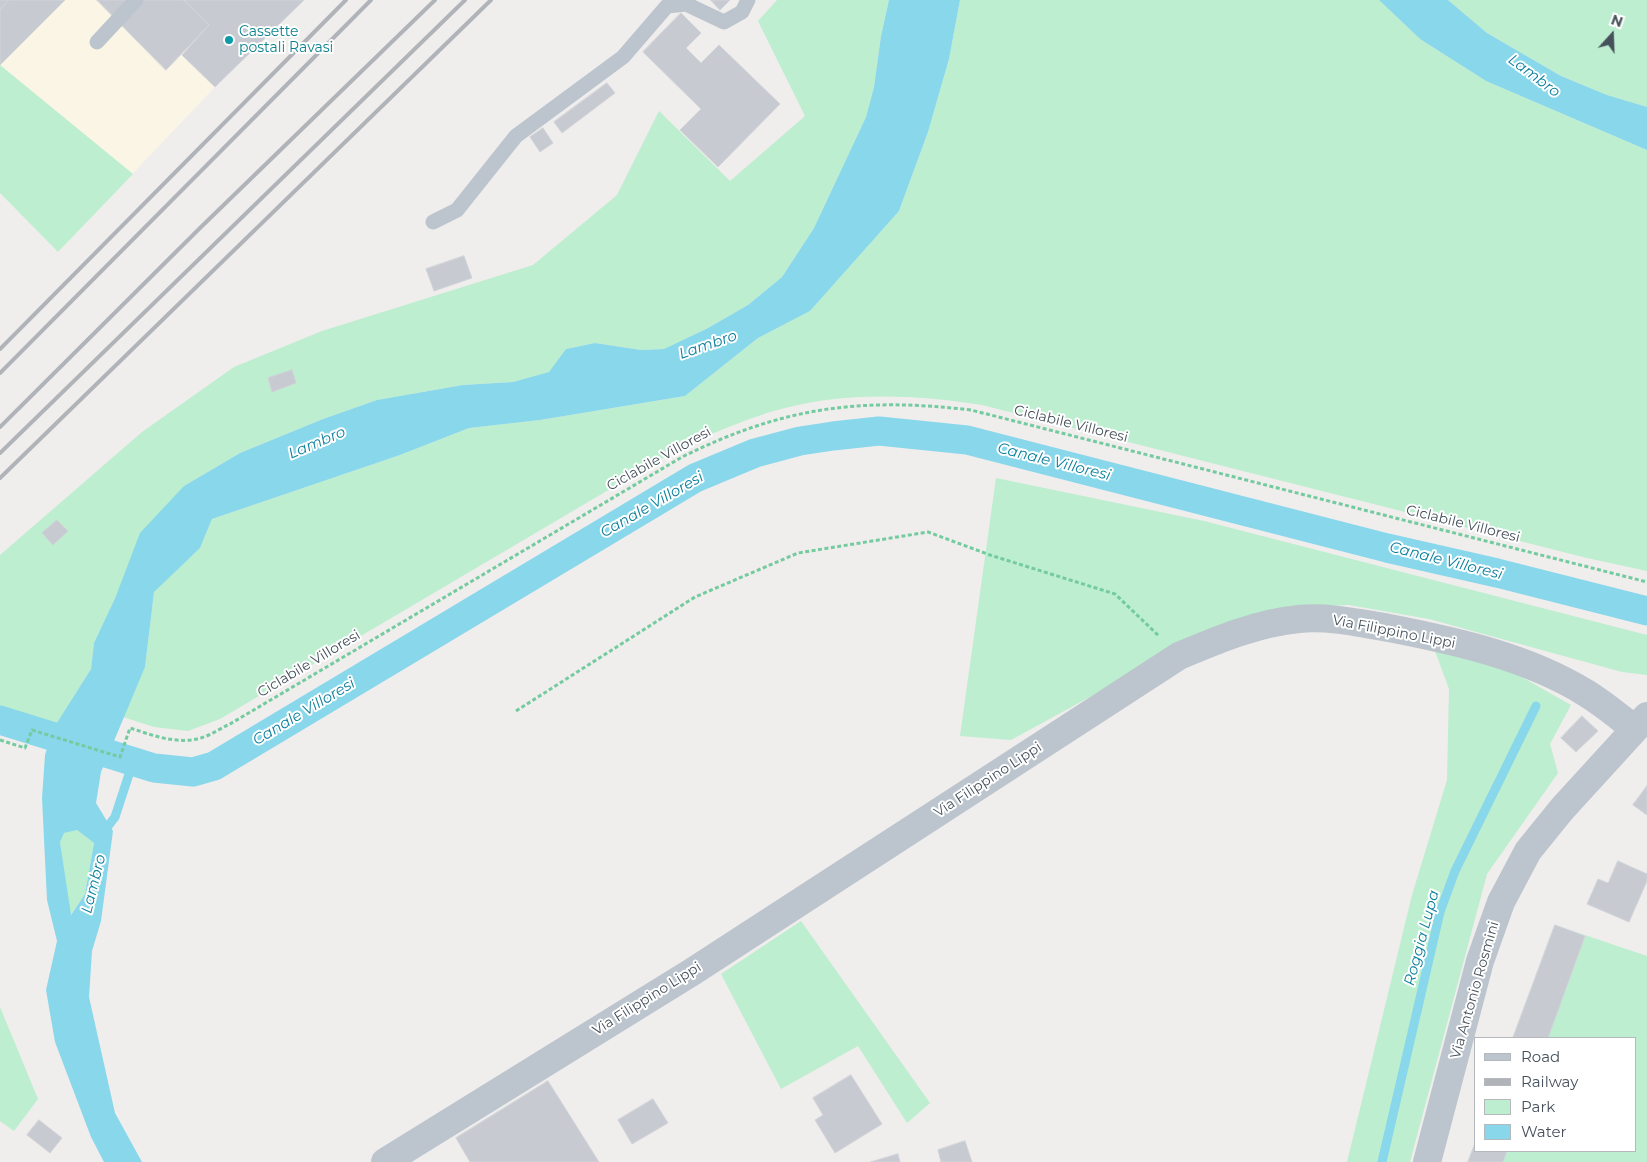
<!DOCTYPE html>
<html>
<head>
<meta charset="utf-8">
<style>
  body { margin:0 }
  #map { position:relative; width:1647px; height:1162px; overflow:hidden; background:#f0eded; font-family:Montserrat,sans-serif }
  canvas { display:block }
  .legend { position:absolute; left:1474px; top:1037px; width:162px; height:115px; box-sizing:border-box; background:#fff; border:1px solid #b5b9bd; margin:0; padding:6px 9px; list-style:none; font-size:15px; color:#46515b }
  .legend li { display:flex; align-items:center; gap:10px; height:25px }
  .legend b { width:25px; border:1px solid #b5b9bd }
  .north { position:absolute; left:1587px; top:10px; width:50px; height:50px; -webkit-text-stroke:4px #fff; paint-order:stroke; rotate:20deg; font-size:14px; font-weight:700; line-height:20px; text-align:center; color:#46515b }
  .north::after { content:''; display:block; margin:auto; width:18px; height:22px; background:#46515b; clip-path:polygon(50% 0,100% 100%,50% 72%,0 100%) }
</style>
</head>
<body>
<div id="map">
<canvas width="1647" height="1162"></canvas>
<ul class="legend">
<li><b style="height:6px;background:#bcc5cd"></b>Road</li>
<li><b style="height:6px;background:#b0b3b8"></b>Railway</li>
<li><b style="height:14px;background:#bceecf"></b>Park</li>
<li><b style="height:14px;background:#89d7ea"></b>Water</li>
</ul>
<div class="north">N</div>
</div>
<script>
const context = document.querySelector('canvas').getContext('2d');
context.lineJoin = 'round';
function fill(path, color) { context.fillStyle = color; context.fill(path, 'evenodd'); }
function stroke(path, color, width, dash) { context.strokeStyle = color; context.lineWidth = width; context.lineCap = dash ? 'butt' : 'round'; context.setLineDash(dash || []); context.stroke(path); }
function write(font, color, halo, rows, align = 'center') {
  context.font = font + ' Montserrat,sans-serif'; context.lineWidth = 4; context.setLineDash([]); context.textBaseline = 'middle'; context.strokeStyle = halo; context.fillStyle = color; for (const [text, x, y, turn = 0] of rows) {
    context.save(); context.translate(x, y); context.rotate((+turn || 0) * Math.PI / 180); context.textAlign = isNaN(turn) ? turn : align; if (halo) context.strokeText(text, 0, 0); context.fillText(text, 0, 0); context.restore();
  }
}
const commercial = new Path2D(`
  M9 0H304L215 87 58 252 0 193V10Z`);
const green = new Path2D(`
  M777 0H889L881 36 874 87 866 117 814 228 782 277 748 305 708 328 664 349 641 350 595 343 566 349 550 372 513 382 463 385 377 400 323 419 240 453 184 486 116 596 94 643 91 669 53 729 0 712V555L142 432 234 367 322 331 533 265 617 195 659 111 730 181 805 116 758 21Z
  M960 0H1379L1420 39 1486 81 1647 150V571L1587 558 982 405C912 394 839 391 770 412 739 422 708 435 678 449L220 719 188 731 154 727 123 717 145 667 154 591 200 548 212 519 400 455 469 428 540 420 685 396 758 338 810 311 899 211 928 132 949 59Z
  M1448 0H1647V107L1607 95 1561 76 1487 33Z
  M0 65 133 174 58 252 0 193Z
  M996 478 1204 521 1647 635V675L1622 672 1429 619 1349 605 1293 607 1141 669 1011 740 960 736Z
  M1435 651 1511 671 1571 705 1550 744 1558 773 1487 874 1410 1162H1347L1412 895 1447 780 1449 689Z
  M77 830 94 843 85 894 70 916 60 842 63 833Z
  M801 921 930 1103 907 1123 858 1046 781 1089 721 974Z
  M1555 925 1647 956V1162H1468L1476 1141V1151H1636V1038H1513Z
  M0 1007 38 1099 14 1131 0 1121Z`);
const water = new Path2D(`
  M889 0H960L949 59 928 132 899 211 810 311 758 338 685 396 540 420 469 428 400 455 212 519 200 548 154 592 145 667 101 772 96 803 113 831 101 921 92 951 89 997 115 1113 142 1162H104L91 1137 55 1042 46 990 57 941 47 900 42 798 45 755 53 729 91 669 94 643 116 596 140 533 184 486 240 453 323 419 377 400 463 385 513 382 549 372 566 349 595 343 641 350 664 349 708 328 748 305 782 277 814 228 866 117 874 87 881 36ZM77 830 94 843 85 894 71 915 60 842 64 833Z
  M1379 0H1448L1487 33 1561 76 1607 95 1647 107V150L1486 81 1420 39Z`);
const stream = new Path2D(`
  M102 834 115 817 133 762
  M1382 1162 1440 912 1455 871 1536 706`);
const canal = new Path2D(`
  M0 720 154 768 193 772 214 766 695 478 755 453 800 441 833 436 879 431 967 440 1387 548 1497 573 1647 611`);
const building = new Path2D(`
  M0 0H9L0 10Z
  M9 0H65L0 65V10Z
  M97 0H184L209 25 166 70Z
  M184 0H304L215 87 182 55 209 25Z
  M711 0H730L720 10Z
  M681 13 701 33 686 48 701 63 719 45 780 104 718 167 680 130 701 109 643 52Z
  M607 83 615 93 562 133 554 122Z
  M543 128 553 143 540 152 530 137Z
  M464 256 472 278 434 291 426 269Z
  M292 370 296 383 272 392 268 378Z
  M57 520 68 531 53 545 42 533Z
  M1582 716 1598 731 1576 752 1561 738Z
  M1647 786V815L1633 805Z
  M1618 861 1647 874V881L1629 922 1587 904 1598 879 1608 883Z
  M1555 925 1585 936 1548 1038H1513Z
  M851 1075 882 1124 835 1153 815 1120 823 1115 813 1098Z
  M548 1081 599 1162H470L456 1138Z
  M653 1099 668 1123 632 1144 618 1120Z
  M39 1120 62 1138 50 1153 27 1135Z
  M965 1141 972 1162H941L938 1150Z
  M1476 1141V1151H1507L1503 1162H1468Z
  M898 1154 900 1162H871Z`);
const path = new Path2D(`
  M516 711 695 597 798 553 928 532 990 555 1115 594 1159 636
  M0 740 25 748 32 730 120 757 130 728C152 735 177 745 201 738 211 735 221 728 230 724L682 457C783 407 860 397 971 410L1647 582`);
const service = new Path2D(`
  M97 42 136 0
  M433 222 457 210 516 136 623 57 667 6 686 4 724 22 742 12 748 0`);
const minor = new Path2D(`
  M385 1162 692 972 1179 656C1217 640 1257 623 1299 619 1329 616 1359 623 1389 628 1456 641 1528 657 1586 693 1604 704 1619 717 1635 729
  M1427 1162 1480 961 1501 902 1528 851 1562 809 1647 716`);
const rail = new Path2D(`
  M0 349 346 0
  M0 373 371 0
  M0 427 200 228 435 0
  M0 453 465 0
  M0 478 491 0`);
const markers = [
  [229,40,5,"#0f9aa8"]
];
const cultureNames = [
  ["Cassette",239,32],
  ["postali Ravasi",239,48]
];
const streetNames = [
  ["Ciclabile Villoresi",1071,424,14],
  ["Ciclabile Villoresi",659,459,-29],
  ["Ciclabile Villoresi",1463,524,14],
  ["Via Filippino Lippi",1394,632,11],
  ["Ciclabile Villoresi",309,664,-31],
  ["Via Filippino Lippi",988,780,-33],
  ["Via Antonio Rosmini",1475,990,-74],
  ["Via Filippino Lippi",647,999,-32]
];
const waterNames = [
  ["Lambro",1534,76,37],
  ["Lambro",708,345,-19],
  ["Lambro",317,443,-23],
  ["Canale Villoresi",1054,462,14],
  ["Canale Villoresi",652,505,-30],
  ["Canale Villoresi",1446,561,14],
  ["Canale Villoresi",304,712,-31],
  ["Lambro",94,884,-76],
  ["Roggia Lupa",1422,938,-75]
];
fill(commercial, '#fbf5e6');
fill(green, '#bceecf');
fill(water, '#89d7ea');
stroke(stream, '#89d7ea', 9);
stroke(canal, '#89d7ea', 29);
fill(building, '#c7cad0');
stroke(building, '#d1d4d9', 1);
stroke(path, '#74cba0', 3, [4, 2.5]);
stroke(service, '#bcc5cd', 15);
stroke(minor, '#bcc5cd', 28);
stroke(rail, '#b0b3b8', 4);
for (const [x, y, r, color] of markers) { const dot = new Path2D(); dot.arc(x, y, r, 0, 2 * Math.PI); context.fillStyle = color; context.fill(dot); stroke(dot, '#fff', 2); }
write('14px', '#0d838f', '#fff', cultureNames, 'left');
write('14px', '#46515b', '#fff', streetNames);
write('italic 15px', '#0e809e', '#fff', waterNames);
</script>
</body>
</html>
